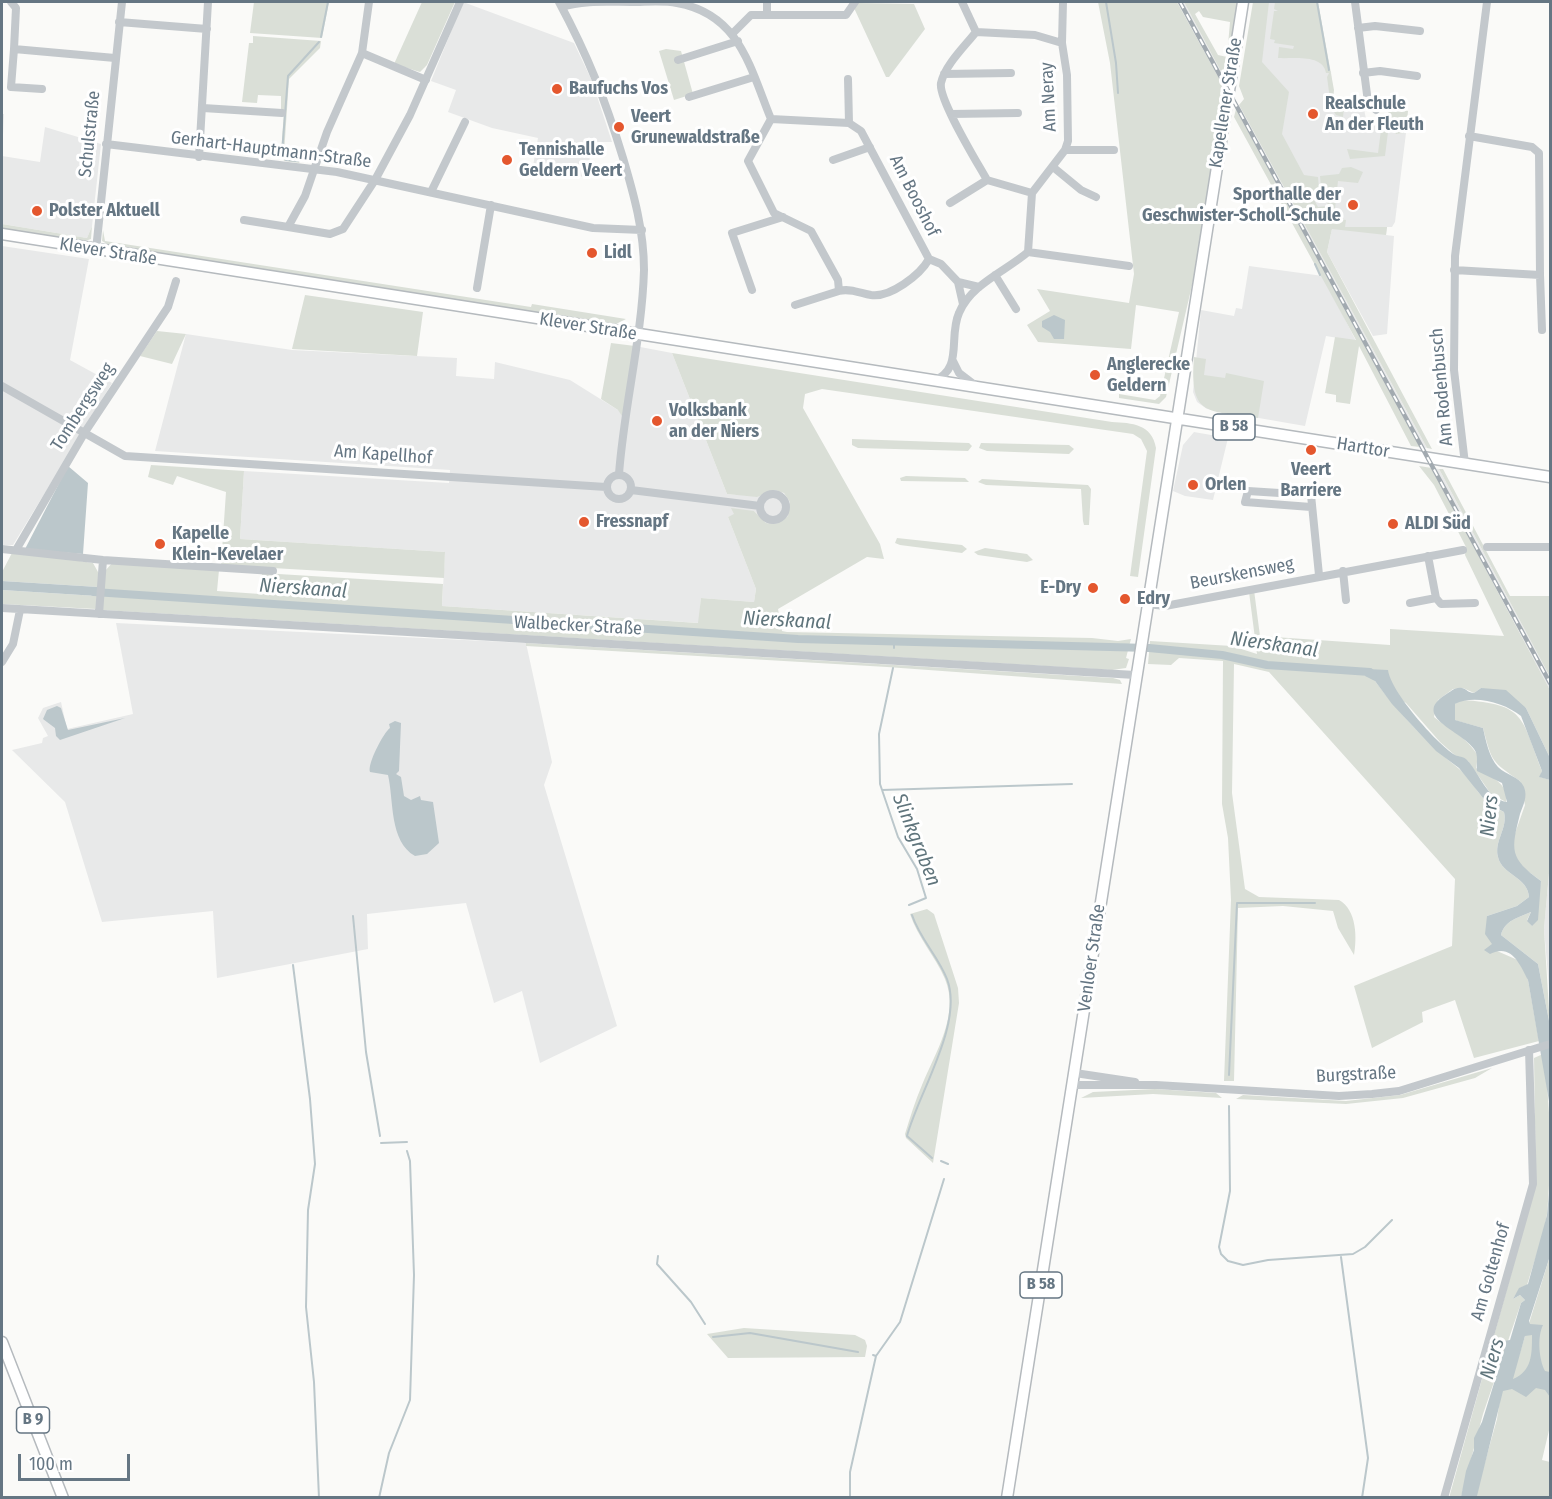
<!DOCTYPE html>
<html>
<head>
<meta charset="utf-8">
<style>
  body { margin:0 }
  #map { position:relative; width:1552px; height:1499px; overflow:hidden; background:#fafaf8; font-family:"Fira Sans Condensed",sans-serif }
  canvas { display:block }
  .frame { position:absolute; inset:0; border:3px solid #657683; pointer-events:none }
  .scale { position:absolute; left:18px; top:1454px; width:112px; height:27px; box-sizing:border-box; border:3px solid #657683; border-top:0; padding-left:8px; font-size:18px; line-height:21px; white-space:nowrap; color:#657683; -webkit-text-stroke:4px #fff; paint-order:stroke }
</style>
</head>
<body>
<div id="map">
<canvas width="1552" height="1499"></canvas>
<div class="frame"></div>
<div class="scale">100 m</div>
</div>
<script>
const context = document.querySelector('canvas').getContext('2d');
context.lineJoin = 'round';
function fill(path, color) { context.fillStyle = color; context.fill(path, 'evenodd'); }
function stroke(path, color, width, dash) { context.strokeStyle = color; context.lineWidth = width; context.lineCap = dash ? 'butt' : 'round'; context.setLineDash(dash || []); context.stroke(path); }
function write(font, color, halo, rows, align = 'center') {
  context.font = font + ' "Fira Sans Condensed",sans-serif'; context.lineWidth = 6; context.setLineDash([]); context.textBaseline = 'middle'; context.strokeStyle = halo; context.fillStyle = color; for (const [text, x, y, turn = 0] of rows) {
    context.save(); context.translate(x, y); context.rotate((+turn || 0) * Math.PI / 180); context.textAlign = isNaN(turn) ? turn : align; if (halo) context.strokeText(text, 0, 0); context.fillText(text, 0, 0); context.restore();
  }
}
const built = new Path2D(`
  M463 2 574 43 592 81 612 142H591L588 178 533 166 538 138 492 128 448 112 456 90 431 81Z
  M1177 2H1184L1226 81 1225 89Z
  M1260 2H1295L1324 51 1328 71H1331L1333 100 1337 107 1364 109 1366 119 1383 123 1396 134 1406 133 1395 222 1392 227H1387L1386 235 1394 236 1387 334 1373 336 1327 252 1332 229 1315 217 1247 86Z
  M1239 105 1427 448 1420 447 1236 109Z
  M2 114H4L2 156 40 162 45 127 101 144 92 226 87 238 2 224Z
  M2 246 89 259 70 360 112 383 13 545H2Z
  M1249 266 1323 276 1356 341 1326 336 1305 426 1207 409 1197 402 1193 392 1201 310 1234 316 1236 308 1242 309Z
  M186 334 292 350 457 358 456 376 494 379 495 362 570 380 618 410 635 346 672 353 727 494 759 496 771 490 780 491 790 501V513L786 519 776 524 766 523 754 511 728 517 756 589 754 602 701 598 699 623 442 606 445 552 240 539 244 471 449 483 450 470 155 451Z
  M1194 432 1228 438 1213 500 1185 496 1173 491 1183 445Z
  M1432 468 1439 469 1550 677V690Z
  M116 623 526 643 552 762 544 785 617 1026 540 1063 522 991 494 1003 466 903 367 914 368 949 217 978 213 911 102 922 65 802 12 750 42 743 43 738 48 736 38 718 43 708 61 702 67 729 133 714Z
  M1550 862V999L1544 929Z`);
const green = new Path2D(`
  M254 2H329L322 38 250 33Z
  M422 2H455L427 65 420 72 394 64Z
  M1098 2H1177L1225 89 1193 281 1166 397 1159 404 1119 398V394L1155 400 1160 396 1179 312 1136 305 1131 349 1038 342 1027 325 1050 311 1037 289 1129 303 1134 274 1110 63Z
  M1184 2H1239L1226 81ZM1199 11 1203 17 1230 22 1227 57 1218 55 1195 14Z
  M1253 2H1269L1262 62 1289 92 1282 134 1304 175 1318 177 1319 189 1309 191 1318 207 1327 206 1330 189 1321 188 1320 176 1339 174 1342 168 1351 167 1363 172 1358 183 1338 181 1334 218 1346 220 1345 227H1387L1386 235 1332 229 1327 252 1432 449 1427 448 1239 105 1244 99 1239 86Z
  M1275 2H1318L1334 90 1333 100 1337 107 1344 108 1343 117 1336 115 1331 107 1327 77 1329 73H1326C1323 54 1294 59 1278 58L1279 47 1293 49 1294 46 1274 43 1275 40 1270 39 1274 11H1278L1274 9Z
  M858 3 914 4 925 29 889 77H886L854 8Z
  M253 36 321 41 320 48 289 79 284 154 286 158 301 160 299 163 284 161 281 153 284 112 281 111V96L258 95 257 103 242 102 249 43H253Z
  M666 49 681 51 693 94 674 100 659 51Z
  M1389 107 1408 111 1406 133 1396 134 1383 123 1375 122H1387Z
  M1236 109 1420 447 1411 446 1359 346 1350 404 1336 402V395L1325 393 1335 337 1356 340 1234 117Z
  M1376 126 1388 132 1385 156 1350 159 1347 149 1378 153 1381 130 1376 129Z
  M2 224 87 238 92 226 91 239 82 242 2 230Z
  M103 230 105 241 531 307 532 304 626 319 616 324 531 313 114 248 102 241Z
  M305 295 423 312 417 356 292 349Z
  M157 331 186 334 172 364 140 356Z
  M611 343 635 346 624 419 618 410 601 399Z
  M672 353 1112 422C1132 423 1152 424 1156 448L1138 577 1130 576 1147 451 1141 439 1133 434 822 389 805 394 803 408 880 544 884 559 867 557 778 609 782 631 787 632 1092 638 1118 641 1131 639 1126 658 1129 659 1126 668 1112 670 102 610 105 571 113 562 219 570 217 591 260 594 262 573 443 584 442 606 698 623 701 598 754 602 756 589 728 517 734 514 731 508 754 511 766 523 776 524 788 516 790 502 784 493 775 490 757 497 727 494Z
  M1194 357 1206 359 1204 375 1225 378 1226 373 1264 381 1258 418C1208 410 1189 418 1194 357Z
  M852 439 969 443 972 446 968 451 858 448 852 445Z
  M981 443 1069 445 1074 449 1069 454 987 451 979 448Z
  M151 465 244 471 240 539 445 552 444 578 221 565 226 492 177 476 173 485 148 477Z
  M1419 466 1432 468 1550 690V758L1526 708 1481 688 1474 693 1463 688 1453 689 1438 700 1434 717C1450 730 1467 737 1478 756L1476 768C1491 777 1509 783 1506 802L1491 794 1468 761 1457 757 1440 742 1406 703 1401 700 1389 678 1375 681C1399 713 1427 743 1458 768 1478 784 1475 799 1504 812 1508 829 1494 840 1498 857 1502 875 1528 877 1529 897L1517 906 1487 916 1497 951 1520 961 1528 980 1539 1041 1474 1058 1455 1000 1422 1012 1423 1022 1372 1048 1354 986 1452 946 1455 879 1269 672 1234 664 1232 793 1245 889 1259 897 1339 900C1357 910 1357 938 1354 955L1338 928 1333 911 1283 906 1238 908 1234 1081H1224L1231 900 1228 838 1222 804 1223 661 1179 658 1171 665 1148 664 1150 641 1232 646 1257 654 1249 592 1254 590 1260 636 1390 645V629L1504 636 1465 555 1466 547 1434 485Z
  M1439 469H1443L1510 596H1550V677Z
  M906 476 965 478 969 482 901 481 900 478Z
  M982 479 1088 485 1091 489 1089 525H1084L1083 521 1081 489 986 485 978 482Z
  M897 538 962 545 967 549 962 553 900 545 895 543Z
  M985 548 1027 554 1033 560 1027 562 978 555 974 552Z
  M13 551 93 563 98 572V587L2 581V572Z
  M2 590 97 596 96 609 2 604Z
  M526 643 1113 678 1120 680 1122 684 887 667 526 646Z
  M1462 700C1526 704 1521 717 1542 771L1540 777 1550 780V862L1544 929 1550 1026 1538 964 1501 935C1505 920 1518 918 1531 912L1527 920 1532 926 1541 881 1521 866 1514 854 1513 839 1525 805 1520 781C1491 761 1492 762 1483 728L1454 720 1455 704Z
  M927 909 934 914 958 988 959 1003 933 1163 906 1138 905 1134C910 1118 915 1101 922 1085 935 1053 960 1015 945 979 935 956 918 938 910 914Z
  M1543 1054C1551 1106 1552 1162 1547 1214 1543 1238 1534 1262 1527 1285L1520 1288 1513 1299 1520 1295 1525 1300 1521 1303 1483 1414 1461 1497 1449 1498 1536 1184 1534 1058Z
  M1492 1068 1475 1078 1403 1098 1346 1104 1236 1099 1243 1095 1346 1101 1400 1095Z
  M1155 1089 1216 1093 1222 1098 1153 1094 1081 1098 1093 1092Z
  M1550 1256V1426L1542 1460 1550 1462V1497L1475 1498 1497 1419 1501 1393 1512 1378Z
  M744 1328 855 1335 865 1340 867 1346 865 1357 728 1358 707 1334Z`);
const water = new Path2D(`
  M1054 315 1065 320 1064 339H1054L1050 332 1042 327V321Z
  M68 466 88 483 83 554 25 549Z
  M2 581 98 587 97 596 2 590Z
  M1367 669 1388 670C1391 692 1436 743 1455 755 1459 757 1463 756 1467 760 1480 773 1486 799 1507 802L1502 783 1477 771C1476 762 1479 756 1474 749 1462 731 1411 717 1445 695 1451 692 1454 687 1462 688 1467 689 1468 693 1474 693L1481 688 1506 690 1526 708 1550 758V780L1539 777 1542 771 1521 716C1505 703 1474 694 1455 704V720L1483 728C1486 741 1489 757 1498 767 1506 775 1519 776 1524 787 1528 797 1523 805 1520 814 1511 850 1509 858 1541 881L1538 920 1532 926 1527 921 1531 912C1518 918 1505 920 1501 935L1538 964 1550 1026V1107L1528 980C1520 965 1512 943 1490 954L1484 950 1492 944 1485 934 1487 916 1517 906 1529 897C1528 877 1502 875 1498 857 1494 840 1508 829 1504 812L1487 803 1459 768 1436 751 1392 704 1375 681 1365 676Z
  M57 706 61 708 68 730 125 718 60 740 56 736 55 728 43 719 47 710Z
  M395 721 401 723 399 771 396 774 401 777 404 796 411 800 420 796 421 800 433 802 439 843 427 854 415 856C389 841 394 801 388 775L370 772C367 764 384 732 390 728L389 724Z
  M1550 1182V1256L1529 1321 1530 1324 1543 1325C1537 1337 1539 1360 1545 1371L1550 1372V1397L1545 1390 1536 1388 1526 1397 1512 1389 1503 1391 1477 1496 1461 1497 1466 1471 1474 1450V1438L1482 1422 1504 1351V1341L1510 1340 1521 1303 1525 1300 1520 1295 1513 1299 1519 1288 1528 1284 1547 1215ZM1532 1335C1532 1355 1532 1371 1513 1379L1525 1336Z`);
const stream = new Path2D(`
  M1106 2 1116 63 1118 93
  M1317 2 1329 70
  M321 37 328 2
  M298 161 286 160 282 153 288 76 319 42
  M1315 264 1320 275
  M894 648V642
  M893 668 879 734 880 784 898 837 917 869 926 898 909 905
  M882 790 1072 784
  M912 915C920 939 938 956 947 979 964 1023 919 1092 907 1136L932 1158
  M353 916 366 1052 380 1136
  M293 965 310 1099 315 1164 308 1210 306 1307 314 1382 319 1498
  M1229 1075 1237 903H1315
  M1229 1106 1230 1191 1219 1247 1221 1254 1228 1261 1243 1265 1268 1260 1353 1254 1365 1247 1392 1220
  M381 1143 407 1142
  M941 1161 948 1164
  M658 1256 657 1264 691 1302 705 1324
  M1341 1257 1368 1458 1362 1498
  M713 1337 750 1333 858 1352
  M873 1355 876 1356 900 1322 944 1179
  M379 1498 389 1453 410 1400 414 1275 410 1161 407 1151
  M850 1498V1472L876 1356`);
const canal = new Path2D(`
  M94 592 798 639 1149 648 1222 655 1267 665 1370 672 1373 675`);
const minor = new Path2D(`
  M11 2 16 8 14 49 115 58
  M369 2 362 53 327 132 305 196 288 227 330 234 343 229 375 180 410 115 460 2
  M559 2C588 56 605 99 623 158 634 195 644 231 644 270 642 338 624 406 619 474
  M962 2 976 32
  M1355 2 1368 102 1376 110
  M562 7C582 0 609 2 631 2 646 2 663 0 677 3 740 14 750 68 771 119L849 123 861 131 929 259 941 264 958 282 979 287
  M767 14V2
  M119 22 207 29
  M1358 28 1375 26 1420 31
  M733 33 751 15H846L855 2
  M1062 43 1063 2
  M14 49 11 87 42 89
  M362 53 426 80
  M678 60 738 41
  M1363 73 1380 71 1417 76
  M944 74 1011 73
  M848 79 849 123
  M689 97 754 77
  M203 108 282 113
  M951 114 1018 113
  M771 119 748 161 774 213 811 231 838 280 839 291C850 288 860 293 871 295 890 298 920 275 929 259
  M106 144 337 172 593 228 642 230
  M1065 150H1114
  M199 157 208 2
  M833 160 870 147
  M1053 167 1081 190 1096 197
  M431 192 465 122
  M950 203 987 180
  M244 220 288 227
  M96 250 122 2
  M1028 252 1129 266
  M1454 270 1540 275 1539 153 1532 147 1469 136
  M995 275 1016 309
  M1540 275 1542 330
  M958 282 963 304
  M477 288 491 205
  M752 290 732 233 783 217
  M795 305 839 291
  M953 361 959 373 976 386
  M933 381C964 370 948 337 959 313 971 284 1006 271 1028 252L1032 193 1065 150 1068 141 1067 75 1062 43 1035 35 976 32C965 46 945 65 941 83 938 99 977 162 987 180L1032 193
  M2 386 125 456 606 487
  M1465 464 1454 370 1455 256 1487 2
  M607 487a12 12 0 1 1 24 0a12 12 0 1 1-24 0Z
  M631 490 760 506
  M760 507a13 13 0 1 1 26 0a13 13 0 1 1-26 0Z
  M1311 507 1245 502 1248 491 1311 495 1319 575
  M1487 547H1550
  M2 549 103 560 273 571
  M16 550 85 432 168 307 176 281
  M1428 556 1436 598 1441 604 1475 603
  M1343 571 1346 600
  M1410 603 1436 598
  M1147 604 1165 606 1463 550
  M2 608 1135 675
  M99 614 103 560
  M2 662 13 644 20 610
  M1075 1073 1135 1082
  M1073 1085H1156L1339 1096 1372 1094 1399 1091 1550 1044
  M1444 1498 1533 1184 1529 1050`);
const major = new Path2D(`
  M2 234 1550 477
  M2 1342 63 1498
  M1007 1498 1243 2`);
const rail = new Path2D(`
  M1180 2 1550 683`);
const markers = [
  [557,89,6,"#e4572e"],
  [1313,114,6,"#e4572e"],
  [619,127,6,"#e4572e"],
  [507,160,6,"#e4572e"],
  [1353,205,6,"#e4572e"],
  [37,211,6,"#e4572e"],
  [592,253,6,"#e4572e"],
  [1095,375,6,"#e4572e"],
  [657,421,6,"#e4572e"],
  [1311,450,6,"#e4572e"],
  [1193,485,6,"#e4572e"],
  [584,522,6,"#e4572e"],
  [1393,524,6,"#e4572e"],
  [160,544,6,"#e4572e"],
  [1093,588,6,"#e4572e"],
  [1125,599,6,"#e4572e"]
];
const shields = [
  [1234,427,42],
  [1041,1285,42],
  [33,1420,33]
];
const shieldNames = [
  ["B 58",1234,427],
  ["B 58",1041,1285],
  ["B 9",33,1420]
];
const poiNames = [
  ["Baufuchs Vos",569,89],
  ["Realschule",1325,104],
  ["An der Fleuth",1325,125],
  ["Veert",631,117],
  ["Grunewaldstraße",631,138],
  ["Tennishalle",519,150],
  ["Geldern Veert",519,171],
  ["Sporthalle der",1341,195,"right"],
  ["Geschwister-Scholl-Schule",1341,216,"right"],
  ["Polster Aktuell",49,211],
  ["Lidl",604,253],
  ["Anglerecke",1107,365],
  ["Geldern",1107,386],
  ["Volksbank",669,411],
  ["an der Niers",669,432],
  ["Veert",1311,470,"center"],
  ["Barriere",1311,491,"center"],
  ["Orlen",1205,485],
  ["Fressnapf",596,522],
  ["ALDI Süd",1405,524],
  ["Kapelle",172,534],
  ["Klein-Kevelaer",172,555],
  ["E-Dry",1081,588,"right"],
  ["Edry",1137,599]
];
const streetNames = [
  ["Am Neray",1049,97,-93],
  ["Kapellener Straße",1226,103,-81],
  ["Schulstraße",90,134,-84],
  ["Gerhart-Hauptmann-Straße",271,150,7],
  ["Am Booshof",914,196,63],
  ["Klever Straße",108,252,9],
  ["Klever Straße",588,327,9],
  ["Am Rodenbusch",1442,387,-95],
  ["Tombergsweg",83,407,-57],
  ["Harttor",1363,448,9],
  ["Am Kapellhof",383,455,4],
  ["Beurskensweg",1242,574,-11],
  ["Walbecker Straße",578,626,3],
  ["Venloer Straße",1092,958,-82],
  ["Burgstraße",1356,1075,-3],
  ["Am Goltenhof",1491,1272,-74]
];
const waterNames = [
  ["Nierskanal",303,589,4],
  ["Nierskanal",787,621,3],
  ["Nierskanal",1274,645,8],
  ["Niers",1490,816,-84],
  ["Slinkgraben",916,840,68],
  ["Niers",1493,1359,-74]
];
fill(built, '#e8e9e9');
fill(green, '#dadfd7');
fill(water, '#bbc7cb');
stroke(stream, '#bbc7cb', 2);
stroke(canal, '#bbc7cb', 8);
stroke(major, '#b5babe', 13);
stroke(minor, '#c3c8cc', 8);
stroke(major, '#fff', 10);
stroke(rail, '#a2aab0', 4.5);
stroke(rail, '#fff', 2, [7]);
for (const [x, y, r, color] of markers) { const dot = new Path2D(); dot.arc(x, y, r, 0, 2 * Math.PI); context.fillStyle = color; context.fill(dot); stroke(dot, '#fff', 2); }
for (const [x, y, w] of shields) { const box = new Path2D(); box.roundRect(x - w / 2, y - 13, w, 26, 4.5); context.fillStyle = '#fff'; context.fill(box); stroke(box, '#657683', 1.5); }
write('bold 16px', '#657683', null, shieldNames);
write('bold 18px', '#657683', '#fff', poiNames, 'left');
write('18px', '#657683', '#fff', streetNames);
write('italic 20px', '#60757c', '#fff', waterNames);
</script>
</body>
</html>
